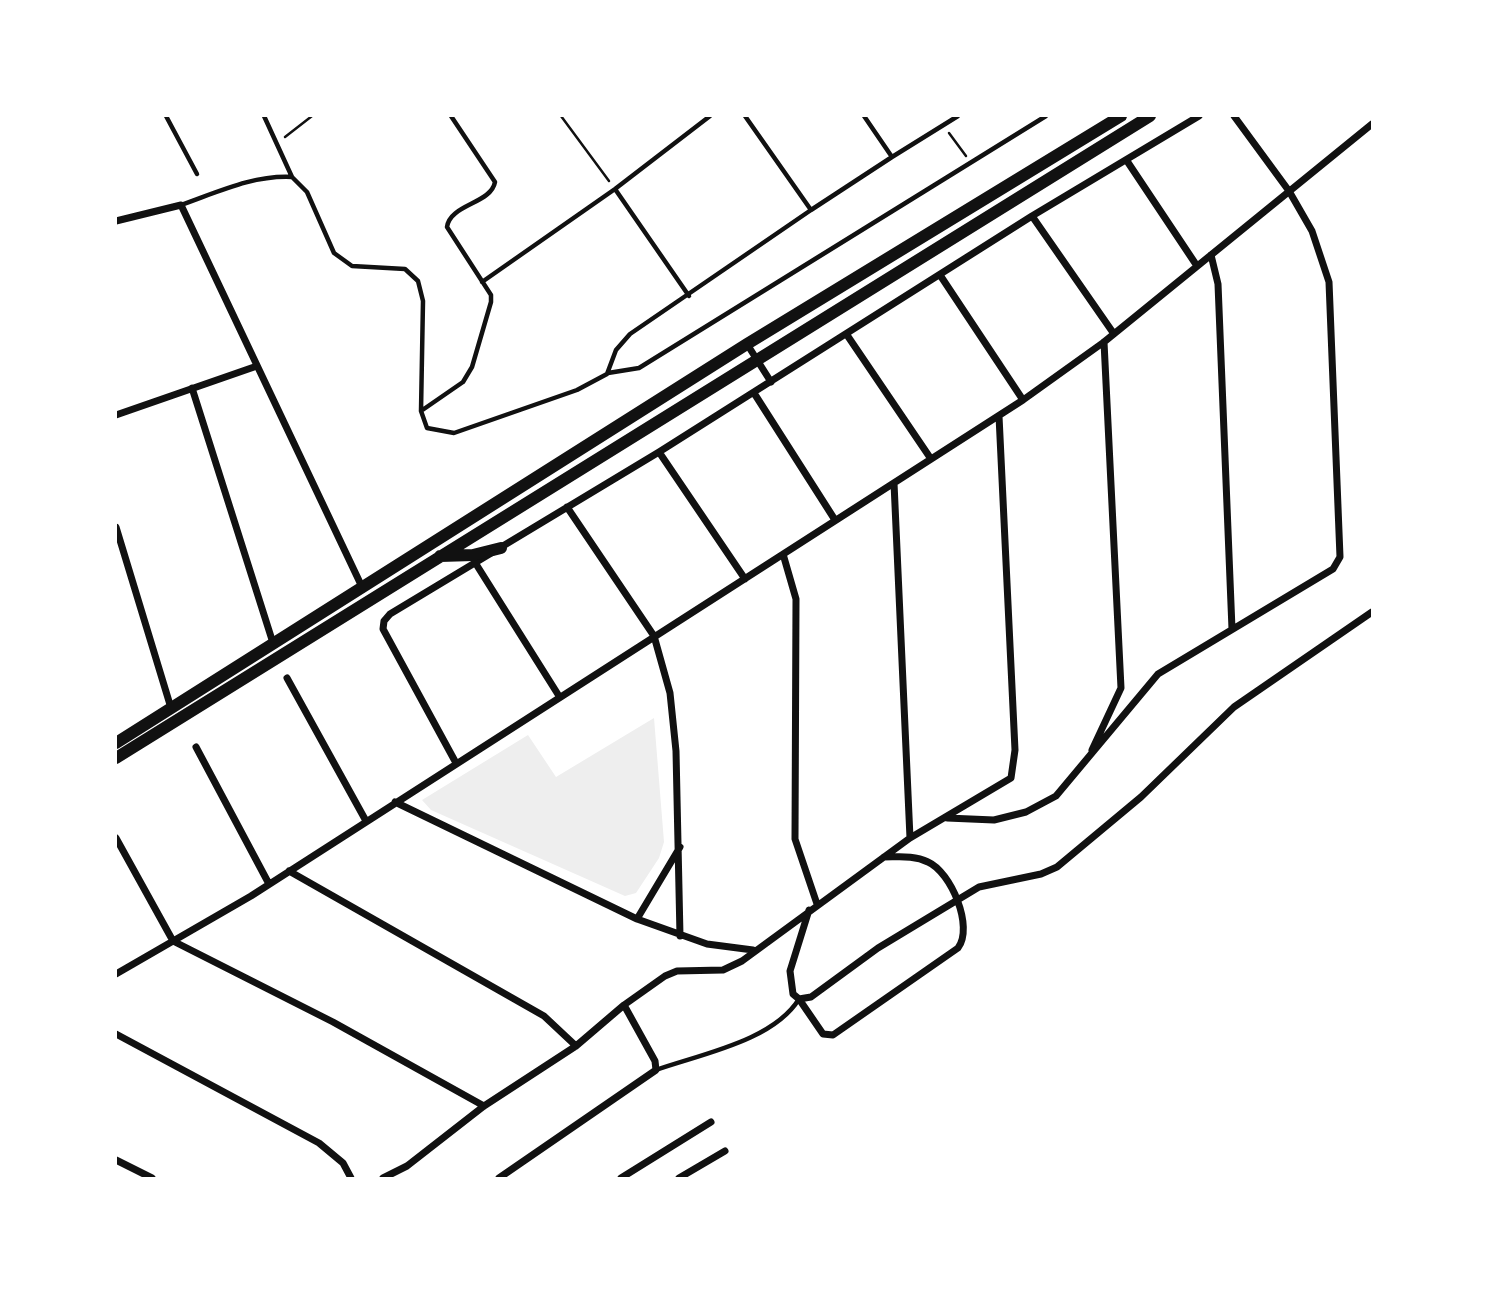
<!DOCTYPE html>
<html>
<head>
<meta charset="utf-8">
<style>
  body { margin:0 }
  #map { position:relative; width:1488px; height:1294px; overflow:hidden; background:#fff; font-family:"Sofia Sans Condensed",sans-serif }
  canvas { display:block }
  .frame { position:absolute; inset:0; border:117px solid #fff; pointer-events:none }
</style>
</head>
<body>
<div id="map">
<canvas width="1488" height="1294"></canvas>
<div class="frame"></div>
</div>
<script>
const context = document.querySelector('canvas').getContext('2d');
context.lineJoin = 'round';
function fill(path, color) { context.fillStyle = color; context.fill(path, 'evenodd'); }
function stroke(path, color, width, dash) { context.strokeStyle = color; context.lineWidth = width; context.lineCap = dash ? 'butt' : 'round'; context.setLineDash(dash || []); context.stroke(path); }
const green = new Path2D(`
  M654 718 664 842 659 858 636 893 625 896 431 810 422 800 528 735 556 777Z`);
const path = new Path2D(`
  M561 116 609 181
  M949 133 966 156
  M285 137 312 116`);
const service = new Path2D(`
  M166 116 197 174
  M264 116 292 177
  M745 116 811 210 892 157
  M864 116 892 157 958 116
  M615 189 689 296
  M181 205C218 192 253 175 292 177L307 192 334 253 352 266 405 269 418 281 423 301 421 411 427 428 454 433 577 390 607 374 616 350 630 334 811 210
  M482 282 615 189 710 116
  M608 373 639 368 1046 116
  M421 411 463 382 472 367 491 302V295L447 227C450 204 491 204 495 182L451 116
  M656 1070C701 1054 773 1041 799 999`);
const minor = new Path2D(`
  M1127 161 1197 266
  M1032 216 1114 334
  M116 221 181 205 363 589
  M1211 255 1218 284 1232 629
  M940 275 1023 400
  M847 335 931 459
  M747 344 771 382
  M192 388 273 643
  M754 393 835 520
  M116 415 257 366
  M659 452 745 579
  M894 483 910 838
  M567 507 654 636 670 693 676 751 680 936
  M116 527 171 708
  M783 554 796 599 795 839 817 904
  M476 564 559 696
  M287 678 366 821
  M196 747 269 884
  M1092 750 1121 688 1104 342
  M456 763 383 629 384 621 390 614 659 452 1032 216 1199 116
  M395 802 637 919 707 944 753 950
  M947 818 994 820 1026 812 1056 796 1158 674 1333 569 1340 557 1329 282 1312 231 1289 191 1234 116
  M116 838 173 941 333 1022 484 1106
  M289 871 544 1016 576 1046
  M809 910 790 971 793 994 799 999 811 997 878 948 979 887 1041 874 1057 867 1141 797 1234 707 1372 612
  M637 919 680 847
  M116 974 251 896 1023 400 1104 342 1372 124
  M799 999 823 1034 833 1035 958 948C974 927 951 872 928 862 914 855 899 857 884 857
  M116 1034 319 1143 343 1163 351 1178
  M116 1160 152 1178
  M383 1178 407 1166 484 1106 576 1046 624 1005 665 976 677 971 723 970 742 961 910 838 1011 778 1015 750 999 416
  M499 1178 656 1070 655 1061 624 1005
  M621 1178 711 1122
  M679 1178 725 1151`);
const secondary = new Path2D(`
  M440 556 473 555 501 548
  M116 743 747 344 1121 116
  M116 758 1150 116`);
fill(green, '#eee');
stroke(path, '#111', 2.5);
stroke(service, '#111', 4.5);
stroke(minor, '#111', 7);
stroke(secondary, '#111', 12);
</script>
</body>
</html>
